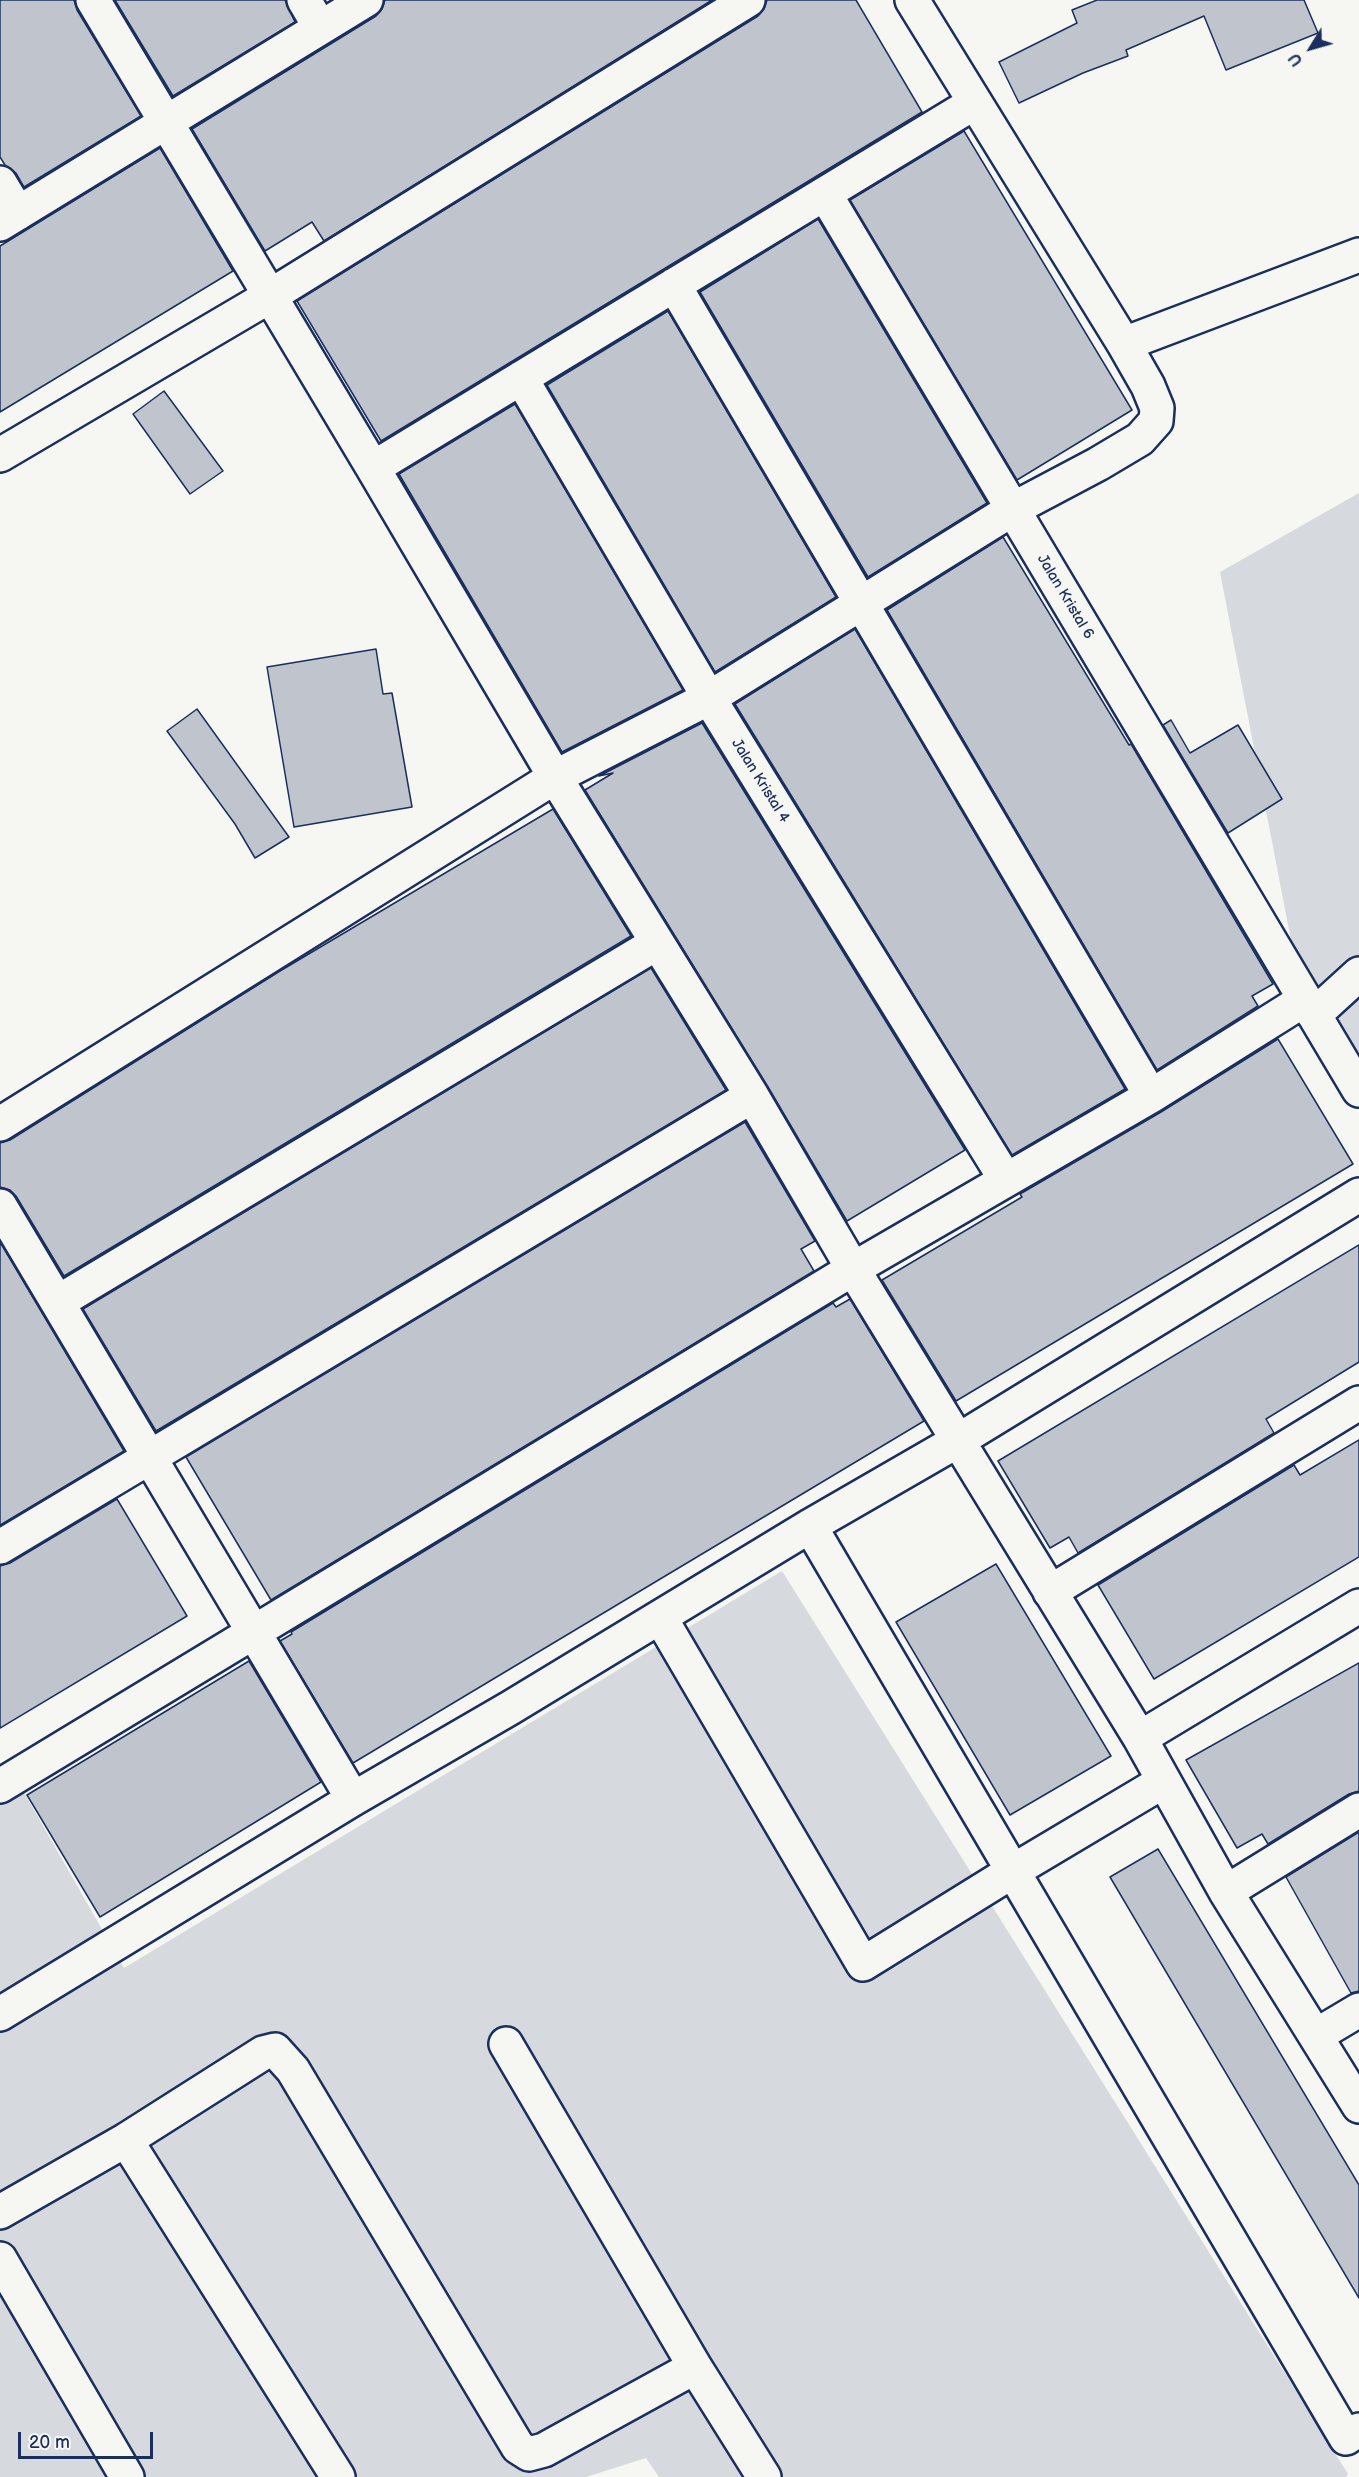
<!DOCTYPE html>
<html>
<head>
<meta charset="utf-8">
<style>
  body { margin:0 }
  #map { position:relative; width:1359px; height:2477px; overflow:hidden; background:#f6f6f2; font-family:"Balsamiq Sans",sans-serif }
  canvas { display:block }
  .north { position:absolute; left:1281px; top:18px; width:60px; height:60px; -webkit-text-stroke:4px #f6f6f2; paint-order:stroke; rotate:233deg; font-size:16px; font-weight:700; line-height:24px; text-align:center; color:#1b2f5e }
  .north::after { content:''; display:block; margin:auto; width:21px; height:27px; background:#1b2f5e; clip-path:polygon(50% 0,100% 100%,50% 72%,0 100%) }
  .scale { position:absolute; left:18px; top:2432px; width:135px; height:27px; box-sizing:border-box; border:3px solid #1b2f5e; border-top:0; padding-left:8px; font-size:18px; line-height:21px; white-space:nowrap; color:#1b2f5e; -webkit-text-stroke:4px #f6f6f2; paint-order:stroke }
</style>
</head>
<body>
<div id="map">
<canvas width="1359" height="2477"></canvas>
<div class="north">U</div>
<div class="scale">20 m</div>
</div>
<script>
const context = document.querySelector('canvas').getContext('2d');
context.lineJoin = 'round';
function fill(path, color) { context.fillStyle = color; context.fill(path, 'evenodd'); }
function stroke(path, color, width, dash) { context.strokeStyle = color; context.lineWidth = width; context.lineCap = dash ? 'butt' : 'round'; context.setLineDash(dash || []); context.stroke(path); }
function write(font, color, halo, rows, align = 'center') {
  context.font = font + ' "Balsamiq Sans",sans-serif'; context.lineWidth = 5; context.setLineDash([]); context.textBaseline = 'middle'; context.strokeStyle = halo; context.fillStyle = color; for (const [text, x, y, turn = 0] of rows) {
    context.save(); context.translate(x, y); context.rotate((+turn || 0) * Math.PI / 180); context.textAlign = isNaN(turn) ? turn : align; if (halo) context.strokeText(text, 0, 0); context.fillText(text, 0, 0); context.restore();
  }
}
const green = new Path2D(`
  M1359 493V1086L1300 987 1220 572Z
  M782 1571 1348 2474 1346 2477H659L646 2458 586 2477H0V1793L18 1782 124 1968Z`);
const building = new Path2D(`
  M0 0H74L77 10 141 116 24 187 16 173 5 165 0 157Z
  M115 0H285L295 22 173 96Z
  M385 0H712L324 241 312 222 265 251 192 129 376 16 382 9Z
  M767 0H856L922 112 381 441 297 301 758 16 764 9Z
  M1097 0H1304L1318 33 1226 70 1204 16 1126 50 1128 56 1083 73 1019 103 999 62 1077 23 1072 10Z
  M964 131 1132 410 1017 480 850 200Z
  M160 148 233 271 0 412V246Z
  M818 219 987 503 868 577 700 292Z
  M668 311 836 597 715 672 547 385Z
  M164 391 223 471 190 494 133 414Z
  M515 404 683 690 562 752 399 474Z
  M1003 537 1129 745 1131 744 1273 984 1252 996 1258 1006 1157 1070 887 610Z
  M855 629 1125 1089 1012 1155 735 704Z
  M376 649 383 694 392 693 412 807 294 827 267 667Z
  M197 709 289 837 255 858 235 824 167 731Z
  M1171 720 1190 753 1238 725 1282 799 1228 833 1163 725Z
  M702 723 965 1150 847 1221 768 1087 585 790 613 773 599 776Z
  M553 809 631 936 64 1276 16 1196 10 1190 0 1187V1143L10 1140 280 971Z
  M651 968 726 1090 156 1431 83 1309Z
  M1278 1039 1353 1164 956 1401 882 1280 1022 1197 1020 1194 1161 1112Z
  M745 1122 815 1241 801 1249 814 1271 271 1600 186 1457Z
  M0 1242 124 1451 0 1525Z
  M1359 1245V1362L1266 1419 1274 1433 1078 1553 1069 1537 1050 1548 998 1461Z
  M850 1299 924 1421 353 1763 280 1641 292 1634 291 1632 833 1303 836 1307Z
  M1359 1440V1557L1154 1679 1098 1585 1294 1465 1300 1475Z
  M117 1499 187 1616 0 1728V1566L10 1563Z
  M996 1564 1111 1756 1010 1815 896 1622Z
  M249 1661 321 1782 100 1917 27 1795Z
  M1359 1663V1791L1349 1794 1268 1844 1262 1834 1237 1848 1186 1760Z
  M1359 1832V1991L1351 1993 1286 1877Z
  M1158 1849 1359 2185V2298L1110 1877Z`);
const minor = new Path2D(`
  M93 0 373 468 555 777 752 1096 853 1269 1140 1738 1226 1892 1359 2106
  M304 0 320 27
  M0 183 18 213
  M825 194 1359 1090
  M0 224 366 0
  M674 285 1151 1096
  M1124 344 1359 255
  M521 378 709 698 1006 1180
  M0 455 270 296 748 0
  M373 468 974 103
  M1314 1015 1359 974
  M0 1124 555 777 709 698 1013 509 1098 464 1140 439 1156 421 1157 408 1148 386 1124 344 912 0
  M0 1206C119 1403 234 1602 353 1799
  M58 1302 657 943
  M810 1526 1346 2438 1359 2430
  M0 1547 752 1096
  M1050 1592 1359 1403
  M660 1617 863 1964 1013 1871 1164 1781
  M1140 1738 1359 1606
  M0 1786 853 1269 1151 1096 1304 1000
  M1226 1892 1359 1810
  M0 2014 353 1799 510 1708 810 1526 959 1440 1359 1195
  M1317 2035 1359 2010
  M506 2044 695 2367 764 2477
  M126 2140 338 2477
  M0 2212 126 2140 263 2053 275 2050 293 2070 518 2447 529 2454 544 2450 695 2367
  M0 2259 127 2477`);
const streetNames = [
  ["Jalan Kristal 6",1065,597,59],
  ["Jalan Kristal 4",760,781,58]
];
fill(green, '#d6d9dd');
fill(building, '#c0c4cd');
stroke(building, '#1b2f5e', 1.5);
stroke(minor, '#1b2f5e', 38);
stroke(minor, '#f6f6f2', 33);
write('15px', '#1b2f5e', '#f6f6f2', streetNames);
</script>
</body>
</html>
